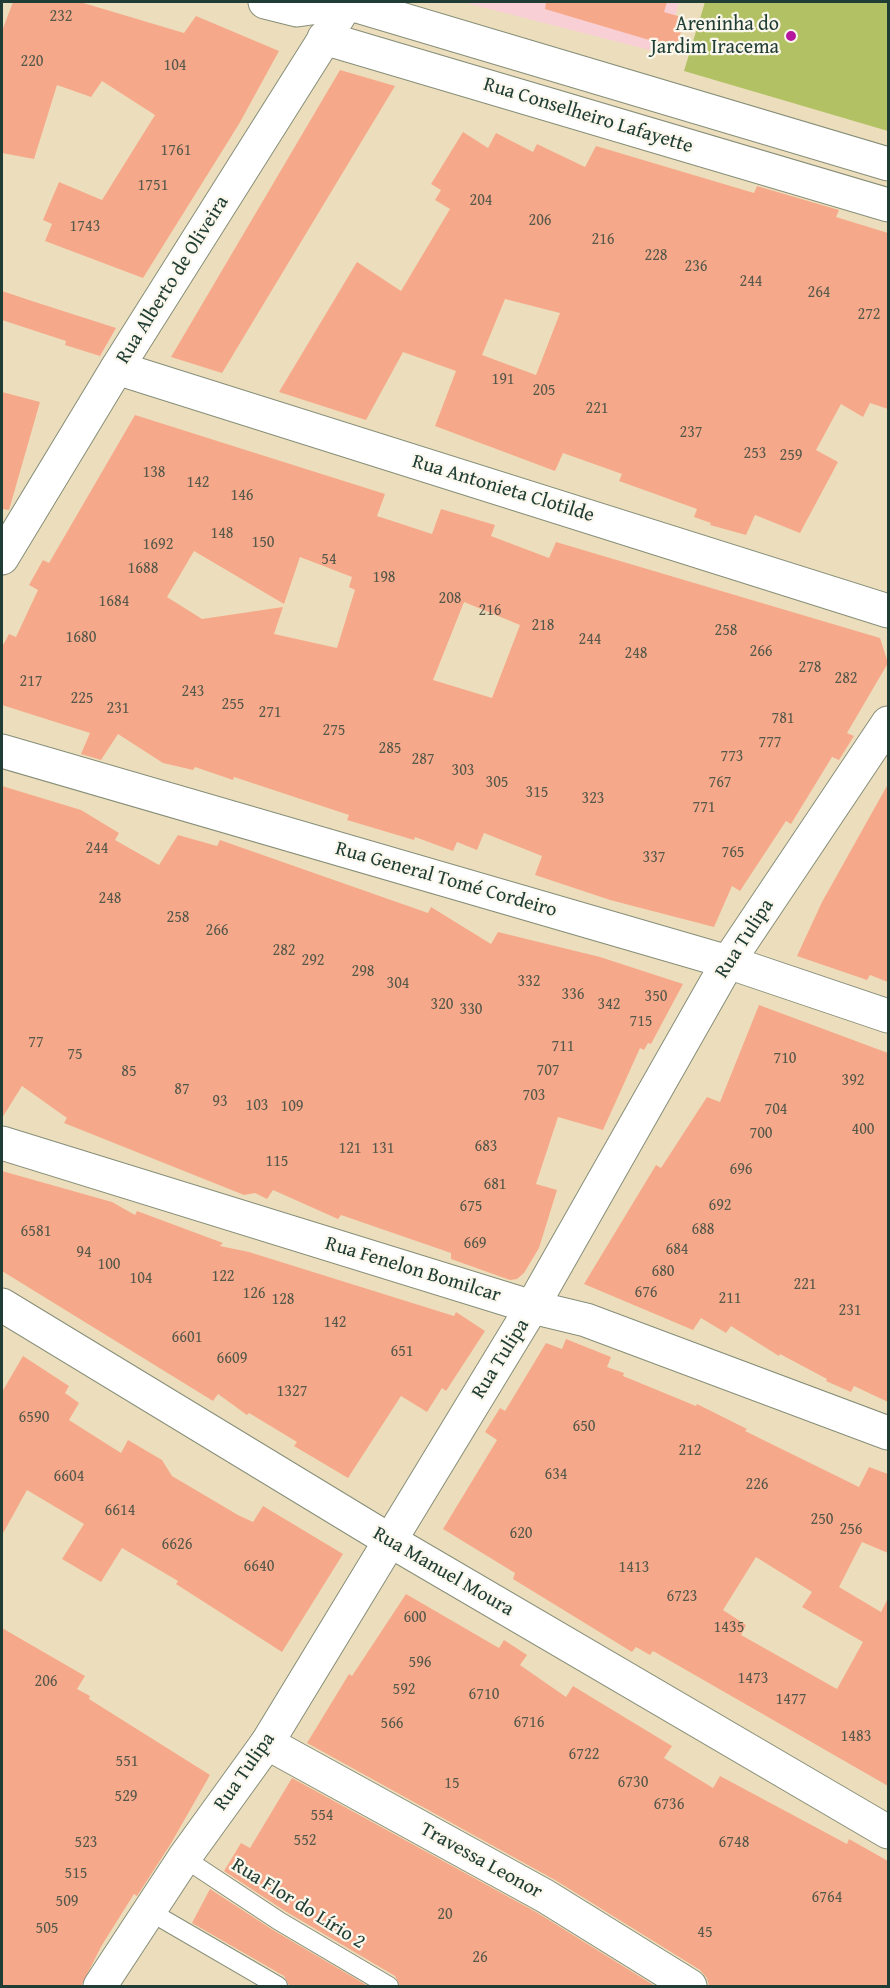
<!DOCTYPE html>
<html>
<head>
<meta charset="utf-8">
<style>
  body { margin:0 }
  #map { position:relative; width:890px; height:1988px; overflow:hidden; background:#ecdebc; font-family:"Gentium Book Plus",serif }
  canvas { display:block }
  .frame { position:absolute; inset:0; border:3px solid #1f3d34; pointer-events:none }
</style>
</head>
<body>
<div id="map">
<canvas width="890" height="1988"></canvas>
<div class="frame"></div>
</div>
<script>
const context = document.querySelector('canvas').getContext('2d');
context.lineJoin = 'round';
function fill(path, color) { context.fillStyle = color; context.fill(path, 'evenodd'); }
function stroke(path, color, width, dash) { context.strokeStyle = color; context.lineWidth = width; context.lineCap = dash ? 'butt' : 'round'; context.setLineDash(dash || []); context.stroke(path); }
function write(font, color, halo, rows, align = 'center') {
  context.font = font + ' "Gentium Book Plus",serif'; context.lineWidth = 4.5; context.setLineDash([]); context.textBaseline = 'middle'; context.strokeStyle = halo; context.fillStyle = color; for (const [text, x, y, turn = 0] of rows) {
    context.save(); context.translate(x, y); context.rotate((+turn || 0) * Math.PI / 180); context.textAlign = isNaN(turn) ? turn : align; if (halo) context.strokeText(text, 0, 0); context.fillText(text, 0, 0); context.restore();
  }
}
const built = new Path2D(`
  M462 2H679L665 54Z`);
const green = new Path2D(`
  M705 2H888V131L684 71Z`);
const building = new Path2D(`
  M13 2H80L184 33 196 16 279 51 239 124 143 278 45 241 52 224 43 220 59 182 102 200 155 115 102 81 91 97 57 85 34 159 2 153V31Z
  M546 2H667L664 12 685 18 676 48 545 9Z
  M340 70 395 86 222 373 171 357Z
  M463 132 488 148 496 133 533 152 537 144 585 167 596 146 754 193 757 186 839 210 836 217 888 233V409L870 403 863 417 841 404 816 450 838 462 800 533 755 515 746 535 710 525 711 523 694 517 697 509 619 481 622 474 563 453 555 471 435 426 456 371 403 352 366 420 279 392 357 262 401 291 450 209 435 200 441 190 431 184ZM505 299 560 313 536 375 482 355Z
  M2 291 35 302 116 328 100 356 65 345 66 341 2 320Z
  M2 392 40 402 9 510 2 509Z
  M135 415 385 494 377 516 432 534 441 509 495 525 491 536 549 558 556 542 880 638 888 663 847 733 854 736 839 760 832 757 791 824 786 821 740 891 732 886 714 927 610 900 535 875 542 856 484 833 477 850 457 842 453 851 415 837 414 840 347 820 349 815 234 777 233 780 195 767 193 770 163 763 118 734 101 760 81 754 90 733 2 705V647L9 634 16 637 38 590 29 585 43 560 49 563ZM194 551 284 604 300 557 352 577 349 587 355 590 337 648 274 634 283 607 202 619 167 597ZM464 602 520 625 492 698 433 680Z
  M888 784V982L870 975 867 980 797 956 822 902Z
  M2 786 81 810 119 833 115 840 159 865 178 835 217 846 220 840 428 913 431 907 491 944 498 932 600 957 683 984 651 1044 648 1043 644 1050 640 1048 603 1130 558 1117 536 1184 557 1190 539 1248 524 1273 517 1279 510 1280 451 1259V1253L341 1215 338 1219 273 1190 267 1199 255 1193 244 1195 64 1123 67 1118 22 1086 2 1118Z
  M759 1005 888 1053V1402L854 1386 851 1392 826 1381 827 1379 780 1354 779 1356 731 1326 726 1333 701 1318 693 1330 584 1284 656 1165 661 1168 707 1097 720 1102Z
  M2 1171 112 1202 135 1215 137 1211 223 1243 220 1246 249 1252 454 1316 456 1312 485 1331 446 1391 442 1388 427 1412 401 1396 348 1478 294 1446 297 1442 249 1413 247 1415 218 1394 213 1401 2 1271Z
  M566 1339 611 1357 607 1367 624 1373 623 1376 696 1406 697 1404 747 1429 745 1431 859 1487 869 1467 888 1474V1553L862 1542 839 1587 881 1612 888 1598V1786L653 1651 650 1655 636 1647 632 1652 513 1579 515 1573 443 1529 497 1440 485 1432 500 1408 505 1411 546 1343 562 1349ZM756 1557 812 1592 802 1607 863 1642 837 1689 741 1635 746 1625 723 1610Z
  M23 1356 69 1386 65 1393 79 1403 69 1420 121 1453 128 1440 162 1460 172 1476 238 1515 253 1522 263 1506 343 1554 282 1652 176 1584 178 1581 122 1548 101 1582 62 1559 84 1524 27 1490 2 1535V1392Z
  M406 1594 499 1648 504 1640 527 1655 520 1665 566 1697 573 1686 672 1746 664 1758 713 1788 720 1776 847 1844 849 1839 888 1861V1986H709L707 1978 700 1970 555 1880 307 1743 349 1674 352 1676Z
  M2 1628 85 1676 77 1689 90 1696 89 1699 210 1775 170 1845 137 1896 134 1894 102 1945 81 1986H2Z
  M292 1778 536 1912 655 1986H400L395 1976 285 1911 224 1871 241 1843 250 1848Z
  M210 1889 273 1930 368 1986 289 1985 284 1976 192 1923Z`);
const lane = new Path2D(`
  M184 1858 279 1921 389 1986
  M149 1911 278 1986`);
const street = new Path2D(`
  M265 2 297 10 347 3
  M117 368 888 611
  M2 751 728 962 888 1016
  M2 1143 532 1307 586 1320 888 1433
  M267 1743 545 1896 690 1986`);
const secondary = new Path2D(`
  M324 38 888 205
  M2 558 117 368 347 3 888 164
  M2 1305 389 1540 888 1832
  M100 1986 184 1858 267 1743 532 1307 728 962 888 723`);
const markers = [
  [791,36,6,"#b5179e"]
];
const numberNames = [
  ["232",61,17],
  ["220",32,62],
  ["104",175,66],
  ["1761",176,151],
  ["1751",153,186],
  ["204",481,201],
  ["206",540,221],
  ["1743",85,227],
  ["216",603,240],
  ["228",656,256],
  ["236",696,267],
  ["244",751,282],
  ["264",819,293],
  ["272",869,315],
  ["191",503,380],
  ["205",544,391],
  ["221",597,409],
  ["237",691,433],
  ["253",755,454],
  ["259",791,456],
  ["138",154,473],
  ["142",198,483],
  ["146",242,496],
  ["148",222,534],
  ["150",263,543],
  ["1692",158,545],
  ["54",329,560],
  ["1688",143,569],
  ["198",384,578],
  ["208",450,599],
  ["1684",114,602],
  ["216",490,611],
  ["218",543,626],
  ["258",726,631],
  ["1680",81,638],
  ["244",590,640],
  ["266",761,652],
  ["248",636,654],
  ["278",810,668],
  ["282",846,679],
  ["217",31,682],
  ["243",193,692],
  ["225",82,699],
  ["255",233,705],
  ["231",118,709],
  ["271",270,713],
  ["781",783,719],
  ["275",334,731],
  ["777",770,743],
  ["285",390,749],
  ["773",732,757],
  ["287",423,760],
  ["303",463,771],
  ["305",497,783],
  ["767",720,783],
  ["315",537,793],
  ["323",593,799],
  ["771",704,808],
  ["244",97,849],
  ["765",733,853],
  ["337",654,858],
  ["248",110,899],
  ["258",178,918],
  ["266",217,931],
  ["282",284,951],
  ["292",313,961],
  ["298",363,972],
  ["332",529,982],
  ["304",398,984],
  ["336",573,995],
  ["350",656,997],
  ["320",442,1005],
  ["342",609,1005],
  ["330",471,1010],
  ["715",641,1022],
  ["77",36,1043],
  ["711",563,1047],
  ["75",75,1055],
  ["710",785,1059],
  ["707",548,1071],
  ["85",129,1072],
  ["392",853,1081],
  ["87",182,1090],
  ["703",534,1096],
  ["93",220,1102],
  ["103",257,1106],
  ["109",292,1107],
  ["704",776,1110],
  ["400",863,1130],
  ["700",761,1134],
  ["683",486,1147],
  ["121",350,1149],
  ["131",383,1149],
  ["115",277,1162],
  ["696",741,1170],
  ["681",495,1185],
  ["692",720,1206],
  ["675",471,1207],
  ["688",703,1230],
  ["6581",36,1232],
  ["669",475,1244],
  ["684",677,1250],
  ["94",84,1253],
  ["100",109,1265],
  ["680",663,1272],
  ["122",223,1277],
  ["104",141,1279],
  ["221",805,1285],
  ["676",646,1293],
  ["126",254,1294],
  ["211",730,1299],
  ["128",283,1300],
  ["231",850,1311],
  ["142",335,1323],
  ["6601",187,1338],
  ["651",402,1352],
  ["6609",232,1359],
  ["1327",292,1392],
  ["6590",34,1418],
  ["650",584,1427],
  ["212",690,1451],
  ["634",556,1475],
  ["6604",69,1477],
  ["226",757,1485],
  ["6614",120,1511],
  ["250",822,1520],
  ["256",851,1530],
  ["620",521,1534],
  ["6626",177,1545],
  ["6640",259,1567],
  ["1413",634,1568],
  ["6723",682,1597],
  ["600",415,1618],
  ["1435",729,1628],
  ["596",420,1663],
  ["1473",753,1679],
  ["206",46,1682],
  ["592",404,1690],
  ["6710",484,1695],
  ["1477",791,1700],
  ["6716",529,1723],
  ["566",392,1724],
  ["1483",856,1737],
  ["6722",584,1755],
  ["551",127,1762],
  ["6730",633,1783],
  ["15",452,1784],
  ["529",126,1797],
  ["6736",669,1805],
  ["554",322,1816],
  ["552",305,1841],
  ["523",86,1843],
  ["6748",734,1843],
  ["515",76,1874],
  ["6764",827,1898],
  ["509",67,1902],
  ["20",445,1915],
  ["505",47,1929],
  ["45",705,1933],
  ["26",480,1958]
];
const poiNames = [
  ["Areninha do",779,25],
  ["Jardim Iracema",779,48]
];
const streetNames = [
  ["Rua Conselheiro Lafayette",588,116,17],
  ["Rua Alberto de Oliveira",173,280,-58],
  ["Rua Antonieta Clotilde",503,489,17],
  ["Rua General Tomé Cordeiro",446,880,16],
  ["Rua Tulipa",745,939,-57],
  ["Rua Fenelon Bomilcar",413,1270,17],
  ["Rua Tulipa",501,1359,-58],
  ["Rua Manuel Moura",443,1572,30],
  ["Rua Tulipa",245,1772,-55],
  ["Travessa Leonor",481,1861,29],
  ["Rua Flor do Lírio 2",298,1904,32]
];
fill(built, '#f7cfd4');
fill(green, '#b2c163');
fill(building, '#f6a98a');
stroke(lane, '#868e78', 20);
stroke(street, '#868e78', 35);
stroke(secondary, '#868e78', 35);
stroke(lane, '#fff', 18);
stroke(street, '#fff', 33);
stroke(secondary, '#fff', 33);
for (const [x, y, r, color] of markers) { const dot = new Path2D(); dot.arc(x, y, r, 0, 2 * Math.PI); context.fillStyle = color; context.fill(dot); stroke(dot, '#fbf7ec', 2); }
write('16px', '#55584a', null, numberNames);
write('20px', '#1f3d34', '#fbf7ec', poiNames, 'right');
write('20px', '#1f3d34', '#fbf7ec', streetNames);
</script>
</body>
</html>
